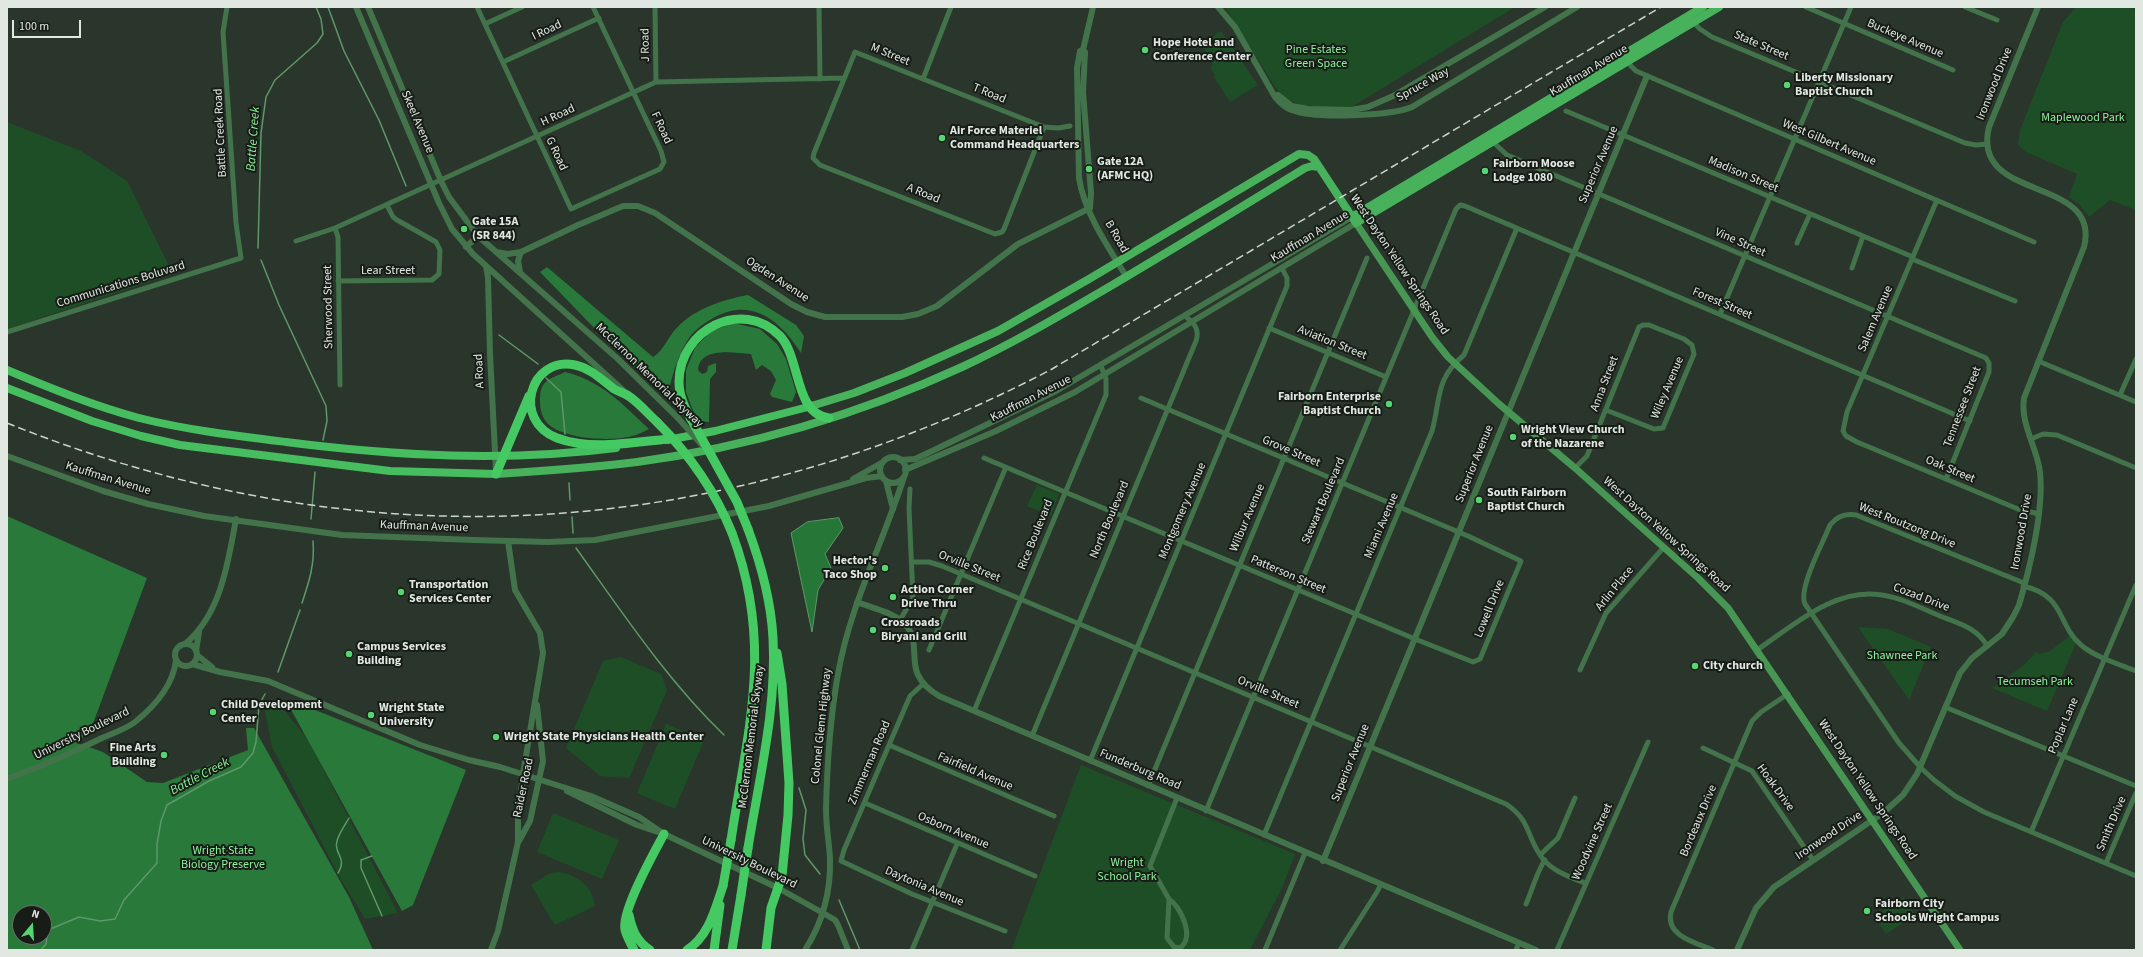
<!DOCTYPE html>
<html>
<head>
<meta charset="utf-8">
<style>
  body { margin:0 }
  #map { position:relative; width:2143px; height:957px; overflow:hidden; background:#2a362b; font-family:"Source Sans 3",sans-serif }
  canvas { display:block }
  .frame { position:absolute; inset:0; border:8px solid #e0e8e1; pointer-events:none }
  .north { position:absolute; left:12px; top:905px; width:40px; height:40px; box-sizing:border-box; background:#171c17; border:1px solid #676e68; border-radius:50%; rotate:18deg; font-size:11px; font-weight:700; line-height:16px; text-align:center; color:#e0e8e1 }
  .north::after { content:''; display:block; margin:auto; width:14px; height:18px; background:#57d570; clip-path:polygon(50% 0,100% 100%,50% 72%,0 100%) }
  .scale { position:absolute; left:12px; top:20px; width:69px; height:18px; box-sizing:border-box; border:2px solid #e0e8e1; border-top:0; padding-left:5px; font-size:12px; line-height:14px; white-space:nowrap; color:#e0e8e1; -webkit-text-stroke:3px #171c17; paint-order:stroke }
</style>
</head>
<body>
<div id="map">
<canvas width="2143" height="957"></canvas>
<div class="frame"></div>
<div class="north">N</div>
<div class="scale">100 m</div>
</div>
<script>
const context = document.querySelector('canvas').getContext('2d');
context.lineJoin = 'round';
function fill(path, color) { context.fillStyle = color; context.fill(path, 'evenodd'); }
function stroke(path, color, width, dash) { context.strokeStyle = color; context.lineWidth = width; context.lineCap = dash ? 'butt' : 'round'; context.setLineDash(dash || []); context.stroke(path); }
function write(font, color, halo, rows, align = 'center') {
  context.font = font + ' "Source Sans 3",sans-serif'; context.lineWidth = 4; context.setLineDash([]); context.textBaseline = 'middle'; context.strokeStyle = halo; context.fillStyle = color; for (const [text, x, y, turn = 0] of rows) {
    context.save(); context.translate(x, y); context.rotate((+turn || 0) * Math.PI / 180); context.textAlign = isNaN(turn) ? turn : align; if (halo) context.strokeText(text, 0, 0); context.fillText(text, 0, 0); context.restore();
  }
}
const green = new Path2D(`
  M1225 7H1515L1350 108 1302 106 1285 98 1275 87Z
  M2076 7H2134L2136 16V210L2110 200 2089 217 2080 205 2069 197 2077 174 2026 152 2018 145 2020 130 2063 22Z
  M1221 31 1258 85 1230 102 1214 77 1215 75 1210 68 1213 65 1201 44Z
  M7 122 81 151 127 181 173 274 7 329Z
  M1037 485 1059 494 1051 516 1027 506Z
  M1858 627 1888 629 1931 647 1909 700Z
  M2072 634 2077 641 2047 711 1992 688 2024 665 2036 652 2040 654 2050 651Z
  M621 657 661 674 667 690 629 778 600 776 566 748 603 661Z
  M275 699 308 740 398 913 365 919 338 874 272 747 265 711 269 700Z
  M666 724 704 740 675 809 637 793Z
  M1081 765 1295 854 1283 886 1250 950H1016L1012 948Z
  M553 813 619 840 602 879 537 852Z
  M559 872C577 875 593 886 595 906L557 924H554L531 885 550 873Z
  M1904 897 1915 915 1886 934 1874 916Z`);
const forest = new Path2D(`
  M547 267 653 357C663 351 666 341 674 331 691 310 721 300 748 295L796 325 804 336 801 353C781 322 753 297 715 317 706 322 695 329 689 338 679 353 673 372 669 390L651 383 601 335 540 272Z
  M733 323 760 329 777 344 786 359 796 392 792 402 772 397 770 394 776 380 771 371 762 365 756 370 751 354C734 353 700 346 698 370L702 374 707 372 708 366 716 363V372L710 379 709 422 697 421 686 392V370L695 348 710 332Z
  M565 372C602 381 622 404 649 429 643 432 637 435 632 436 611 442 564 439 548 424 542 418 540 409 540 401 540 380 548 380 565 372Z
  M7 516 147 578 91 729 77 743 103 752 147 782 163 783 248 750 246 728H254L349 897 373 950H7ZM20 913H44V937H20Z
  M290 700 466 770 413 905 402 911 289 706Z`);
const water = new Path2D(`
  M839 518 843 528 825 554 831 568 818 590 812 632 791 533 807 522Z`);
const stream = new Path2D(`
  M328 7 344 51 379 120 406 186
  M258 248 261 133 266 97 275 80 317 43 323 34 321 19 316 7
  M261 260 279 305 326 406 327 421 323 440
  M499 335 538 364
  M546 378 561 392 565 434
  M569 483 570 500
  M572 517 573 533
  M311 519 315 472
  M576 548C622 612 667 680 724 735
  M302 603C309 582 315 564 313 541
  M278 672 300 610
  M799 788 806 810 803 839 805 855 820 874
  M372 856 361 860V868L382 916
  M338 873C348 857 333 854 337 841 339 833 345 825 349 818
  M839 900 860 950
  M41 950 46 944 48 930 79 917 100 921 115 919 124 900 157 863V844L161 821 167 805 209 781 241 767 253 753 256 742 259 705 265 694`);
const minor = new Path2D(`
  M477 7 571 209 660 169 664 162 661 151 593 7
  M655 7 656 82
  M819 7 820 79
  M1806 7 1953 70
  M1965 7 1997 20
  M1692 21 1700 29 1712 37 1965 143 1976 145 1987 144
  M485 24 522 7
  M1625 60 1636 71 2034 242
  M503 62 599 18
  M923 79 951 7
  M1566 111 1913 257
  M1044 127 1004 229 1002 232 995 234 820 165 813 158 814 153 855 52 1044 127 1058 128 1070 126
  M1492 141 1507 155 1986 358 1989 363V372L1946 479
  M1937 200 1847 412 1843 431 1846 436 1857 442 2018 509 2039 514
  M335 228 338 237 340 385
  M296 241 335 228 656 82 844 78
  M1797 243 1810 214
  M1912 259 2015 301
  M1852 268 1863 236
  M338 281 432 280 439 274 440 250 436 242 397 220 393 217 387 205
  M1720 314 1851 7
  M1269 328 1386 377
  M7 332 241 258 236 223 223 32 227 7
  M2038 361 2136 402
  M2120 395 2136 359
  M2031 439 2043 434 2057 435 2136 468
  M984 458 1415 639 1473 662 1480 659 1521 561 1468 536 1141 398
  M1575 468 1587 456 1639 327 1643 325H1649L1684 339 1692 345 1694 354 1663 428 1654 429 1606 410
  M912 562H929L942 566 1506 804C1532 821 1526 838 1543 859 1554 872 1570 877 1585 883
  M2024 583 1856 515C1845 513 1837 516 1830 525 1823 543 1798 588 1805 604L1899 743 1921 768 1934 780 1955 796 1984 812 2136 876
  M2023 586C2066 596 2056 623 2081 645 2095 657 2118 664 2136 671
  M900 620 913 598 909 508 910 489
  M929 650 1006 467
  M1757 650C1794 625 1835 587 1882 595 1902 598 1921 608 1940 616 1958 623 1978 628 1987 646
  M1580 670 1606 613 1664 547
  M923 684 910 696 844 850 841 861 912 894 1005 931
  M1945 707 2136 786
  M974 711 1106 395V379L1101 366
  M1032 736 1196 341C1200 329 1194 323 1185 316
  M889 745 1054 816
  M1703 748 1752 771 1813 860
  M1090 761 1287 286V278L1282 268
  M1148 786 1367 258
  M865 803 1035 876
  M1206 811 1456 209 1460 205 1465 206 1970 421
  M2031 832 2136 585
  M1264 835 1432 431C1441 398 1435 379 1464 355L1517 228
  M1540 855 1558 838 1575 798
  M2106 863 2136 793
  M1169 899C1181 907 1195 937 1180 948L1174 947 1167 938 1169 899 1150 866 1177 798
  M1526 904C1531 893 1538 869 1545 860
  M912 950 957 844
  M1265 950 1305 853
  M1340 950 1377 892 1381 884
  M1516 950 1519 943
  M1557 950 1648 742
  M1713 950C1696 943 1665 936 1671 912L1752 721 1761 712 1788 694`);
const tertiary = new Path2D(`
  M356 7 439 203 452 229 473 254 624 391
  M368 7 441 181 449 197 478 236 618 359 677 417
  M1093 7 1083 50 1080 51 1077 68 1079 178C1084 212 1108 247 1126 276
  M1218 7 1235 27 1275 97C1280 103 1285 108 1292 110 1313 119 1391 116 1412 107L1577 7
  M1083 50 1085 52 1083 92 1091 193 1090 208
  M1278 95 1292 106 1308 109 1351 110 1368 107 1393 96 1545 7
  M466 247 478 236
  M496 252 508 254 521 252 578 225 623 206H638L655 213 791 304 807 312 825 317H902L918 314 937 306 1018 244 1090 208
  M486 266 488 278 490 354 496 472
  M520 272 518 261 521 252
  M7 456 103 491 148 504 204 516 342 535 474 540 548 542 595 540 769 506 866 478 882 476
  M880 470a13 13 0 1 1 26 0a13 13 0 1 1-26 0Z
  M900 460 915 459 930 452 1056 391 1352 217
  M905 470 996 431 1075 392 1356 223
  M853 479 883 462
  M886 481 893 509
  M857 602C872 608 893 612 905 624 926 648 898 671 939 696L1536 950
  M175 655a11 11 0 1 1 22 0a11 11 0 1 1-22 0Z
  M185 644C221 614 228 563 236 519
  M196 651 199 632
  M197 655 212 667
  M192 664 220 672 268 681 420 745 469 760 500 767 591 796 639 817 664 834
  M7 779C40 767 71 753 102 738 113 733 126 729 135 722 155 706 173 686 176 660
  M567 791 637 825 664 834 778 888 823 913 835 920 838 925 848 950
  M519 841 530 821 543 761 537 705
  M1323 861 1647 76
  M491 950 498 931 518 842V817L523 774 543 653 540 633 515 590 508 541
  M805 950C823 922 831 891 830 858 829 842 826 826 826 810 827 765 830 719 838 674 850 605 883 543 904 477
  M1737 950 1756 908 1774 887 1883 813 1903 795 1917 774 1960 673 1972 658 2002 634 2013 617 2019 605C2030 568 2044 510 2040 472 2037 447 2020 424 2024 398L2084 247C2102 175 1970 203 1989 127L2038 7`);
const secondary = new Path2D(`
  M1356 223 1432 337 1448 357 1499 404 1575 468 1698 578 1728 608 1960 950`);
const primary = new Path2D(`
  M1352 217 1703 7
  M808 407 854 393 905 373 998 331 1089 279 1299 154 1308 155 1314 159 1356 223 1719 7
  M496 474C543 471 590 468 637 462 748 447 860 414 962 367 1012 344 1061 315 1109 287 1175 248 1240 208 1305 168L1312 166 1319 167`);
const trunk = new Path2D(`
  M7 370C50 388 94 406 139 418 187 430 237 436 286 442 396 456 506 462 616 448
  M7 388 92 421 141 436 180 445 390 471 496 474
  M667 440 715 431 808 407`);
const motorway = new Path2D(`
  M691 419C685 408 679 396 679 382 679 330 742 297 780 336 801 358 794 414 829 418
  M657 422C648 414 640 404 630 397 625 393 619 392 614 389 602 380 590 368 575 365 529 356 512 421 557 438 592 451 633 442 669 439
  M496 474 529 396
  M731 840C748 728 774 645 732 533
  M748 848C759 779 777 708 773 638 771 600 761 564 748 529
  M629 915C632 929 636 941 650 950
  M634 950C631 944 627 937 625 930 621 911 654 853 664 834
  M687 950C709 936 715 909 723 886
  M714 950 720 905
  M732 950 741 895
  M766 950 771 908 782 876 788 815 789 783 782 684 777 653`);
const rail = new Path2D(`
  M7 423C358 564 717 545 1052 369L1661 7`);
const tertiaryBridge = new Path2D(`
  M677 417 702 445`);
const motorwayBridge = new Path2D(`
  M691 419 737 502 748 529
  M657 422C689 454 715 491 732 533
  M723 886 731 840
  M741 895 748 848`);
const markers = [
  [1145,50,4,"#57d570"],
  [1787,85,4,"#57d570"],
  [942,138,4,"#57d570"],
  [1089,169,4,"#57d570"],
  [1485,171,4,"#57d570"],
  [464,229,4,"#57d570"],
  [1389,404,4,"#57d570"],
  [1513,437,4,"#57d570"],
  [1479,500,4,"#57d570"],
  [885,568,4,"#57d570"],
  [401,592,4,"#57d570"],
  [893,597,4,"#57d570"],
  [873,630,4,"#57d570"],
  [349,654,4,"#57d570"],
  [1695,666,4,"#57d570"],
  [213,712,4,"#57d570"],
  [371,715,4,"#57d570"],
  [496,737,4,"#57d570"],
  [164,755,4,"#57d570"],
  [1867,911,4,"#57d570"]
];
const streetNames = [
  ["I Road",547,31,-25],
  ["Buckeye Avenue",1905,39,23],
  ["J Road",646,45,-91],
  ["State Street",1761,46,23],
  ["M Street",890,55,22],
  ["Kauffman Avenue",1589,71,-31],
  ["Ironwood Drive",1995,84,-68],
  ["Spruce Way",1423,85,-29],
  ["T Road",989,94,22],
  ["H Road",558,116,-25],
  ["Skeel Avenue",417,122,67],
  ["F Road",661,128,65],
  ["Battle Creek Road",221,133,-93],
  ["West Gilbert Avenue",1829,143,23],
  ["G Road",556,154,65],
  ["Superior Avenue",1599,165,-67],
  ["Madison Street",1743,175,23],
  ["A Road",923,194,22],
  ["B Road",1116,237,60],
  ["Kauffman Avenue",1310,237,-31],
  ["Vine Street",1740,243,24],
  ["West Dayton Yellow Springs Road",1399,265,56],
  ["Lear Street",388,271],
  ["Ogden Avenue",777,280,33],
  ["Communications Boluvard",121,285,-17],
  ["Forest Street",1722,304,23],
  ["Sherwood Street",329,307,-91],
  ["Salem Avenue",1876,319,-67],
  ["Aviation Street",1332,343,22],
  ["A Road",480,371,-93],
  ["McClernon Memorial Skyway",649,376,44],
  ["Anna Street",1605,384,-69],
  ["Wiley Avenue",1668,388,-67],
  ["Kauffman Avenue",1031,399,-27],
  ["Tennessee Street",1963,407,-69],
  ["Grove Street",1291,452,23],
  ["Superior Avenue",1475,464,-68],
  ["Oak Street",1950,470,23],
  ["Kauffman Avenue",108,479,17],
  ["Stewart Boulevard",1324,501,-67],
  ["Montgomery Avenue",1183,511,-67],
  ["Wilbur Avenue",1248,518,-67],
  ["North Boulevard",1110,520,-67],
  ["Miami Avenue",1382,526,-67],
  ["West Routzong Drive",1907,526,22],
  ["Kauffman Avenue",424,527,2],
  ["Ironwood Drive",2022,532,-80],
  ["Rice Boulevard",1036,535,-68],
  ["West Dayton Yellow Springs Road",1666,535,42],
  ["Orville Street",969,567,22],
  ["Patterson Street",1288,575,23],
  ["Arlin Place",1615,589,-51],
  ["Cozad Drive",1921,598,21],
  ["Lowell Drive",1490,609,-68],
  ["Orville Street",1268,693,23],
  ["Colonel Glenn Highway",822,726,-84],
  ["Poplar Lane",2064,726,-67],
  ["University Boulevard",82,734,-26],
  ["McClernon Memorial Skyway",752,737,-83],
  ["Zimmerman Road",870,763,-67],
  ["Superior Avenue",1351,763,-68],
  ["Funderburg Road",1140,770,23],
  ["Fairfield Avenue",975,772,23],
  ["Raider Road",524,788,-78],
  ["Hoak Drive",1775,788,54],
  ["West Dayton Yellow Springs Road",1867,790,56],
  ["Bordeaux Drive",1699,821,-67],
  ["Smith Drive",2112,824,-67],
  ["Osborn Avenue",953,831,23],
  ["Ironwood Drive",1829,836,-34],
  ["Woodvine Street",1593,842,-66],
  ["University Boulevard",749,863,26],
  ["Daytonia Avenue",924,887,23]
];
const poiNames = [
  ["Hope Hotel and",1153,43],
  ["Conference Center",1153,57],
  ["Liberty Missionary",1795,78],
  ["Baptist Church",1795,92],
  ["Air Force Materiel",950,131],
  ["Command Headquarters",950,145],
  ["Gate 12A",1097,162],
  ["(AFMC HQ)",1097,176],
  ["Fairborn Moose",1493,164],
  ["Lodge 1080",1493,178],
  ["Gate 15A",472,222],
  ["(SR 844)",472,236],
  ["Fairborn Enterprise",1381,397,"right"],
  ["Baptist Church",1381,411,"right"],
  ["Wright View Church",1521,430],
  ["of the Nazarene",1521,444],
  ["South Fairborn",1487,493],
  ["Baptist Church",1487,507],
  ["Hector's",877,561,"right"],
  ["Taco Shop",877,575,"right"],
  ["Transportation",409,585],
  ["Services Center",409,599],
  ["Action Corner",901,590],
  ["Drive Thru",901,604],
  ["Crossroads",881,623],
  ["Biryani and Grill",881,637],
  ["Campus Services",357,647],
  ["Building",357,661],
  ["City church",1703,666],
  ["Child Development",221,705],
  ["Center",221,719],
  ["Wright State",379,708],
  ["University",379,722],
  ["Wright State Physicians Health Center",504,737],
  ["Fine Arts",156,748,"right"],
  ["Building",156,762,"right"],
  ["Fairborn City",1875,904],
  ["Schools Wright Campus",1875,918]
];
const parkNames = [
  ["Pine Estates",1316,50],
  ["Green Space",1316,64],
  ["Maplewood Park",2083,118],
  ["Shawnee Park",1902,656],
  ["Tecumseh Park",2035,682],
  ["Wright State",223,851],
  ["Biology Preserve",223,865],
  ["Wright",1127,863],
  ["School Park",1127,877]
];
const waterNames = [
  ["Battle Creek",254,139,-86],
  ["Battle Creek",200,777,-28]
];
fill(green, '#1d4e26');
fill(forest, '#29793a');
fill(water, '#267637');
stroke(water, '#5e986a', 1);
stroke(stream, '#5e986a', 1.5);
stroke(minor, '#43734a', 5);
stroke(tertiary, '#43734a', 6);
stroke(secondary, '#479654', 7);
stroke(primary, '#47b15c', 8);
stroke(trunk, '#46bd5f', 8);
stroke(motorway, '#45c962', 9);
stroke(rail, '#ccd4cd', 1.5, [8, 4]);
stroke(tertiaryBridge, '#43734a', 6);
stroke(motorwayBridge, '#45c962', 9);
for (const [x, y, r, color] of markers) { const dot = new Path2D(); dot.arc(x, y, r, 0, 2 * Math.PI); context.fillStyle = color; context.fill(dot); stroke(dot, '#171c17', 1.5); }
write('12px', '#e0e8e1', '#171c17', streetNames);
write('bold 12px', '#e0e8e1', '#171c17', poiNames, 'left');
write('12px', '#8cf39b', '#171c17', parkNames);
write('italic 13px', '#8bf199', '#171c17', waterNames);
</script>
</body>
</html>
